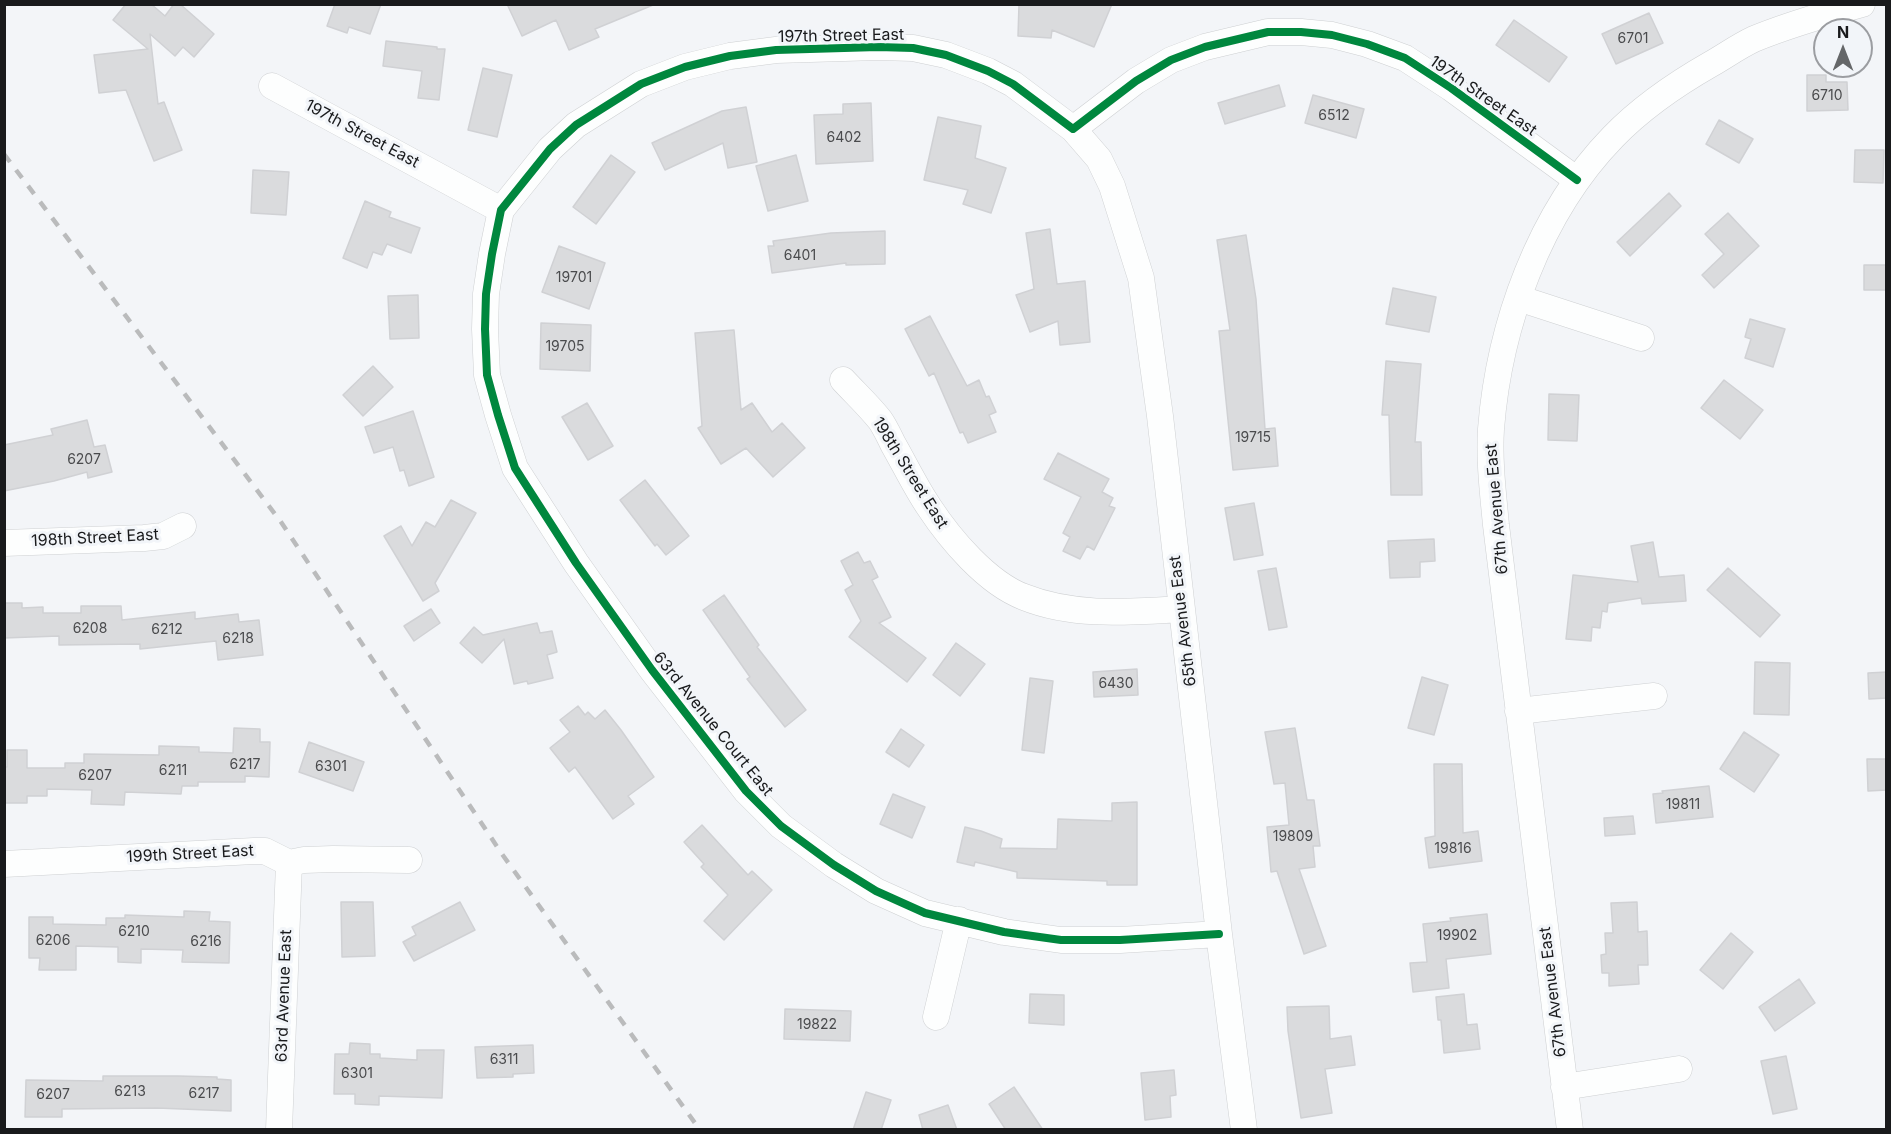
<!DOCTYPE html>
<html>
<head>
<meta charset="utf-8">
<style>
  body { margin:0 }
  #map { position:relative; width:1891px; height:1134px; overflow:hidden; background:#f3f5f8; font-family:Inter,sans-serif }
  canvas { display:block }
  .frame { position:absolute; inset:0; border:6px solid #191a1c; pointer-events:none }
  .north { position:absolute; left:1813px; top:18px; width:60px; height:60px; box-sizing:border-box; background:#f2f5f9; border:2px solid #9b9da1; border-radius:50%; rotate:0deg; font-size:16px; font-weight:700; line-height:24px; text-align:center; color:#191a1c }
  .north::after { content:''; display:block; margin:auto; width:21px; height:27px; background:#656769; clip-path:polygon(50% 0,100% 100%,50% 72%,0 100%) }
</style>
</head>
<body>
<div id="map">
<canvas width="1891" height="1134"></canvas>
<div class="frame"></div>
<div class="north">N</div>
</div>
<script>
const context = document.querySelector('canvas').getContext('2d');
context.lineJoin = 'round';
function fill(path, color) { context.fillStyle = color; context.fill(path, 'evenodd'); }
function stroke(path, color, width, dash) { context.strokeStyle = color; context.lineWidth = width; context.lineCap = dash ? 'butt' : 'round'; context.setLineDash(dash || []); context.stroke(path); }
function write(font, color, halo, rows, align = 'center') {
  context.font = font + ' Inter,sans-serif'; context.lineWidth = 6; context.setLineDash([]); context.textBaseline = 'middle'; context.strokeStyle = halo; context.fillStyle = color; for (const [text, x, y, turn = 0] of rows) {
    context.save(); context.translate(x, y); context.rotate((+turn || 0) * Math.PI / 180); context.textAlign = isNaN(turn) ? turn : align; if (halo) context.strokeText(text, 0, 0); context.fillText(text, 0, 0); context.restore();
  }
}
const building = new Path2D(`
  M126 4H151L165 16 174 4H180L214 34 194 57 183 47 175 56 150 34 158 104 164 102 182 150 154 161 126 90 99 93 94 55 148 49 113 20Z
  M335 4H381L370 34 349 27 347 33 327 26Z
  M507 4H653V5L595 29 599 37 569 50 556 20 522 36Z
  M1019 4H1112L1094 47 1052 30 1051 38 1018 36Z
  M1649 13 1663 43 1616 64 1602 34Z
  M1514 20 1567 57 1549 82 1496 45Z
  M386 41 437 47V49H445L439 100 418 98 422 71 383 66Z
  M483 68 512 75 497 137 468 130Z
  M1807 75H1826V82H1847L1848 110 1807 111Z
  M1279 85 1285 106 1225 124 1218 103Z
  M1313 95 1364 109 1356 138 1305 123Z
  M871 103 873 161 816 164 814 115 843 114V104Z
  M746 107 757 162 728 168 723 143 665 170 652 143 722 111Z
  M938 117 981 126 975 158 1006 168 991 213 963 204 968 190 924 180Z
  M1719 120 1753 139 1739 163 1706 144Z
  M1855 150H1884L1883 183 1854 182Z
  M611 155 635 172 596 224 573 207Z
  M796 155 808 201 768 211 756 166Z
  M253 170 289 172 286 215 251 213Z
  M1669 193 1681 206 1630 256 1617 242Z
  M365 201 391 212 389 217 420 228 411 253 387 244 382 255 373 252 367 268 343 258Z
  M1728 213 1759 246 1714 288 1702 275 1724 254 1705 234Z
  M1050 229 1057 284 1085 281 1090 342 1060 345 1058 321 1030 332 1016 295 1034 289 1026 233Z
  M885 231V264L846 265V263L772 273 768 246H774L773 241 831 233Z
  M1246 235 1256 299 1265 429 1275 428 1278 466 1233 470 1219 331 1230 330 1217 240Z
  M559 246 605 263 589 309 542 292Z
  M1864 265H1887V290H1864Z
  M1393 288 1436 297 1429 332 1386 324Z
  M418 295 419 338 390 339 388 296Z
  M930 316 967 386 979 380 986 397 989 396 996 412 989 415 996 432 968 443 963 432 960 433 934 373 929 376 905 329Z
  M1750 319 1785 329 1773 367 1745 358 1751 339 1745 337Z
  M541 323 591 325 590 371 540 369Z
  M734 330 741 410 752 403 772 432 782 423 805 448 773 477 746 448 721 464 698 428 702 426 695 333Z
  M1386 361 1421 364 1415 442H1421L1422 495H1391L1389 415H1382Z
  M373 366 393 387 363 416 343 395Z
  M1724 380 1763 410 1740 439 1701 408Z
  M1549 394 1579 395 1577 441 1548 440Z
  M587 403 613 446 588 460 562 417Z
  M413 411 434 477 409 486 404 470 400 471 393 447 374 453 365 427Z
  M87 420 94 447 105 445 112 472 88 478 87 472 54 481 4 491V445L53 435 51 429Z
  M1058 453 1109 479 1102 492 1113 498 1109 506 1115 508 1094 550 1087 546 1080 559 1063 551 1070 537 1063 533 1081 497 1044 479Z
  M645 480 689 536 666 555 657 544 655 546 620 500Z
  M451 500 476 513 435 583 439 591 423 601 384 536 401 526 412 546 426 522 435 527Z
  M1254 503 1263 555 1234 560 1225 508Z
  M1434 539 1435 561 1420 562V577L1390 578 1388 541Z
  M1653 542 1659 577 1684 575 1686 601 1642 604 1641 598 1608 603 1607 612 1602 611 1600 628 1592 627 1591 641 1566 639 1573 575 1638 582 1631 546Z
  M858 552 864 563 870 561 878 577 872 580 891 617 879 623 926 658 907 682 849 637 861 621 845 590 853 585 841 561Z
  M1276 568 1287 627 1269 630 1258 571Z
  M1728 568 1780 615 1760 637 1707 590Z
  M724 595 759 645 757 647 806 710 785 727 747 679 750 677 703 610Z
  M4 603H22V608L43 607V613H81V606H121L122 620 195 612V619L238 614 239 622 259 620 263 655 218 660 216 641 140 649V644L59 645V636L4 638Z
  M431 609 440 623 414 641 404 626Z
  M537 623 540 633 552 631 557 652 547 655 553 678 528 684 527 681 514 684 504 639 482 663 460 643 474 627 483 635Z
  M956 643 985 664 960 696 933 675Z
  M1755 662 1790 663 1789 715 1754 714Z
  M1137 669 1138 695 1094 697 1093 672Z
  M1887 672V698L1869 699 1868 673Z
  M1422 677 1448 685 1434 735 1408 728Z
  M1030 678 1053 681 1044 753 1022 750Z
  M578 706 585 715 588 712 595 719 605 710 621 730 654 777 628 796 634 804 613 819 575 767 569 772 550 748 570 732 560 720Z
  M234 728 260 729V742H270L269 777 245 776V782H198V786H182L181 794 125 792 124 805 91 804 92 790 47 789V796H27V803H4V767H7V750H27V768H65V763H84V754L159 755V746L199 747V752L233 753Z
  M1295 728 1307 800H1314L1320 846H1313L1315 867 1299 869 1326 946 1304 954 1277 871 1271 872 1267 827 1289 825 1285 783 1274 784 1265 732Z
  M901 729 924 745 909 767 886 752Z
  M1744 732 1779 755 1754 792 1720 769Z
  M309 742 364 762 353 791 299 772Z
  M1867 759H1887V790L1868 791Z
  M1434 764H1462L1463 833 1478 831 1482 861 1429 868 1425 838 1435 836Z
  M1709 786 1713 817 1656 823 1653 794 1663 793 1662 791Z
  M893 794 925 807 912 838 880 824Z
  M1137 802V885H1107V881L1017 878V872L975 862 974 866 957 862 965 827 981 831 1002 839 1000 848 1057 849 1058 819 1112 821V803Z
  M1633 816 1635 834 1605 836 1604 818Z
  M702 825 748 875 752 871 772 890 724 940 704 921 728 895 701 867 704 864 684 842Z
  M341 902H373L375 956 342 957Z
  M460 902 475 930 414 961 403 942 416 935 412 927Z
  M1637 902 1638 932 1647 931 1648 965H1638L1639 984 1609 986V973H1602L1601 955 1606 954 1605 933H1613L1611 903Z
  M184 911 210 912 209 921 230 922 229 963 182 962 183 950 141 949V963L118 962V947L76 946V970H39L40 958H29V917H53V924L106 925V918H125V915L184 917Z
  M1487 914 1491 954 1446 959 1449 988 1413 992 1410 963 1427 962 1423 924 1451 921 1450 918Z
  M1731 933 1753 952 1723 989 1700 970Z
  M1799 979 1815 1003 1775 1031 1759 1007Z
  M1030 994 1064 995V1025L1029 1023Z
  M1464 994 1467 1025 1477 1024 1480 1049 1444 1053 1441 1020H1438L1436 997Z
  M1329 1006 1330 1039 1351 1036 1355 1065 1325 1069 1332 1113 1301 1118 1288 1031 1287 1007Z
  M785 1009 851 1011 850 1041 784 1039Z
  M350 1043 370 1044V1054H380V1058L417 1060V1050H444L442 1098 379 1096V1105L355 1104V1094H334L335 1054H349Z
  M533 1045 534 1073 513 1074V1077L477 1078 475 1047Z
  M1786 1056 1797 1109 1773 1114 1761 1061Z
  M1174 1070 1176 1095 1170 1096 1171 1117 1145 1120 1141 1073Z
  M103 1076H178L217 1077V1079L231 1080V1111L157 1108 62 1109V1117H25L26 1080 103 1081Z
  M1014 1087 1043 1130H1006L989 1104Z
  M866 1092 891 1100 881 1130H853Z
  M948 1105 957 1130H923L919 1115Z`);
const street = new Path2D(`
  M272 86 501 210
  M1073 129 1099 159 1112 186 1141 278 1160 416 1219 934 1244 1130
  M1518 298 1641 338
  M843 380C855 393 869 406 880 420 885 427 889 436 893 444 905 465 916 488 929 507 950 539 987 583 1024 597 1074 617 1128 612 1181 609
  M4 543 144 538 163 536 183 526
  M1518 711 1654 696
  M4 864 254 851H265L289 863 304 860 333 859 409 860
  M1219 934 1120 940H1061L1004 932 925 913 876 891 834 865 781 826 746 791 652 670 576 563 515 468 498 415 487 375 485 329 486 294 492 254 501 210 550 149 576 125 641 84 685 67 730 56 776 50 878 47 913 48 946 55 988 71 1013 84 1073 129 1136 81 1171 60 1205 47 1268 32H1301L1332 35 1367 44 1405 58 1451 88 1577 180
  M936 1017 959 920
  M1564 1087 1679 1069
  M279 1130 289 863
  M1570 1130 1496 525C1493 493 1489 461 1491 429 1499 326 1539 213 1613 137 1641 108 1676 84 1711 64 1725 56 1739 46 1754 39 1788 25 1826 14 1862 4`);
const rail = new Path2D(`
  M4 154 281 522 502 854 700 1130`);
const cycleway = new Path2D(`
  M1219 934 1120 940H1061L1004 932 925 913 876 891 834 865 781 826 746 791 652 670 576 563 515 468 498 415 487 375 485 329 486 294 492 254 501 210 550 149 576 125 641 84 685 67 730 56 776 50 878 47 913 48 946 55 988 71 1013 84 1073 129 1136 81 1171 60 1205 47 1268 32H1301L1332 35 1367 44 1405 58 1451 88 1577 180`);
const numberNames = [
  ["6701",1633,39],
  ["6710",1827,96],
  ["6512",1334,116],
  ["6402",844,138],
  ["6401",800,256],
  ["19701",574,278],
  ["19705",565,347],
  ["19715",1253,438],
  ["6207",84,460],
  ["6208",90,629],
  ["6212",167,630],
  ["6218",238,639],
  ["6430",1116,684],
  ["6217",245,765],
  ["6301",331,767],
  ["6211",173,771],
  ["6207",95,776],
  ["19811",1683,805],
  ["19809",1293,837],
  ["19816",1453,849],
  ["6210",134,932],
  ["19902",1457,936],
  ["6206",53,941],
  ["6216",206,942],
  ["19822",817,1025],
  ["6311",504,1060],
  ["6301",357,1074],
  ["6213",130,1092],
  ["6217",204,1094],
  ["6207",53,1095]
];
const streetNames = [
  ["197th Street East",841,36,-1],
  ["197th Street East",1483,96,35],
  ["197th Street East",362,134,28],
  ["198th Street East",910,473,58],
  ["67th Avenue East",1497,509,-95],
  ["198th Street East",95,538,-3],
  ["65th Avenue East",1183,621,-97],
  ["63rd Avenue Court East",713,724,51],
  ["199th Street East",190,854,-3],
  ["67th Avenue East",1553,992,-97],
  ["63rd Avenue East",284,996,-88]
];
fill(building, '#dadbdd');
stroke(building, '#d0d1d4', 1.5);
stroke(street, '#ced0d2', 27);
stroke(street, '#fdfefe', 26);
stroke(rail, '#babbbc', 4.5, [10, 10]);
stroke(cycleway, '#00873e', 8);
write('14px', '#4a4b4d', null, numberNames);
write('16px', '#191a1c', '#f2f5f9', streetNames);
</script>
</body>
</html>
